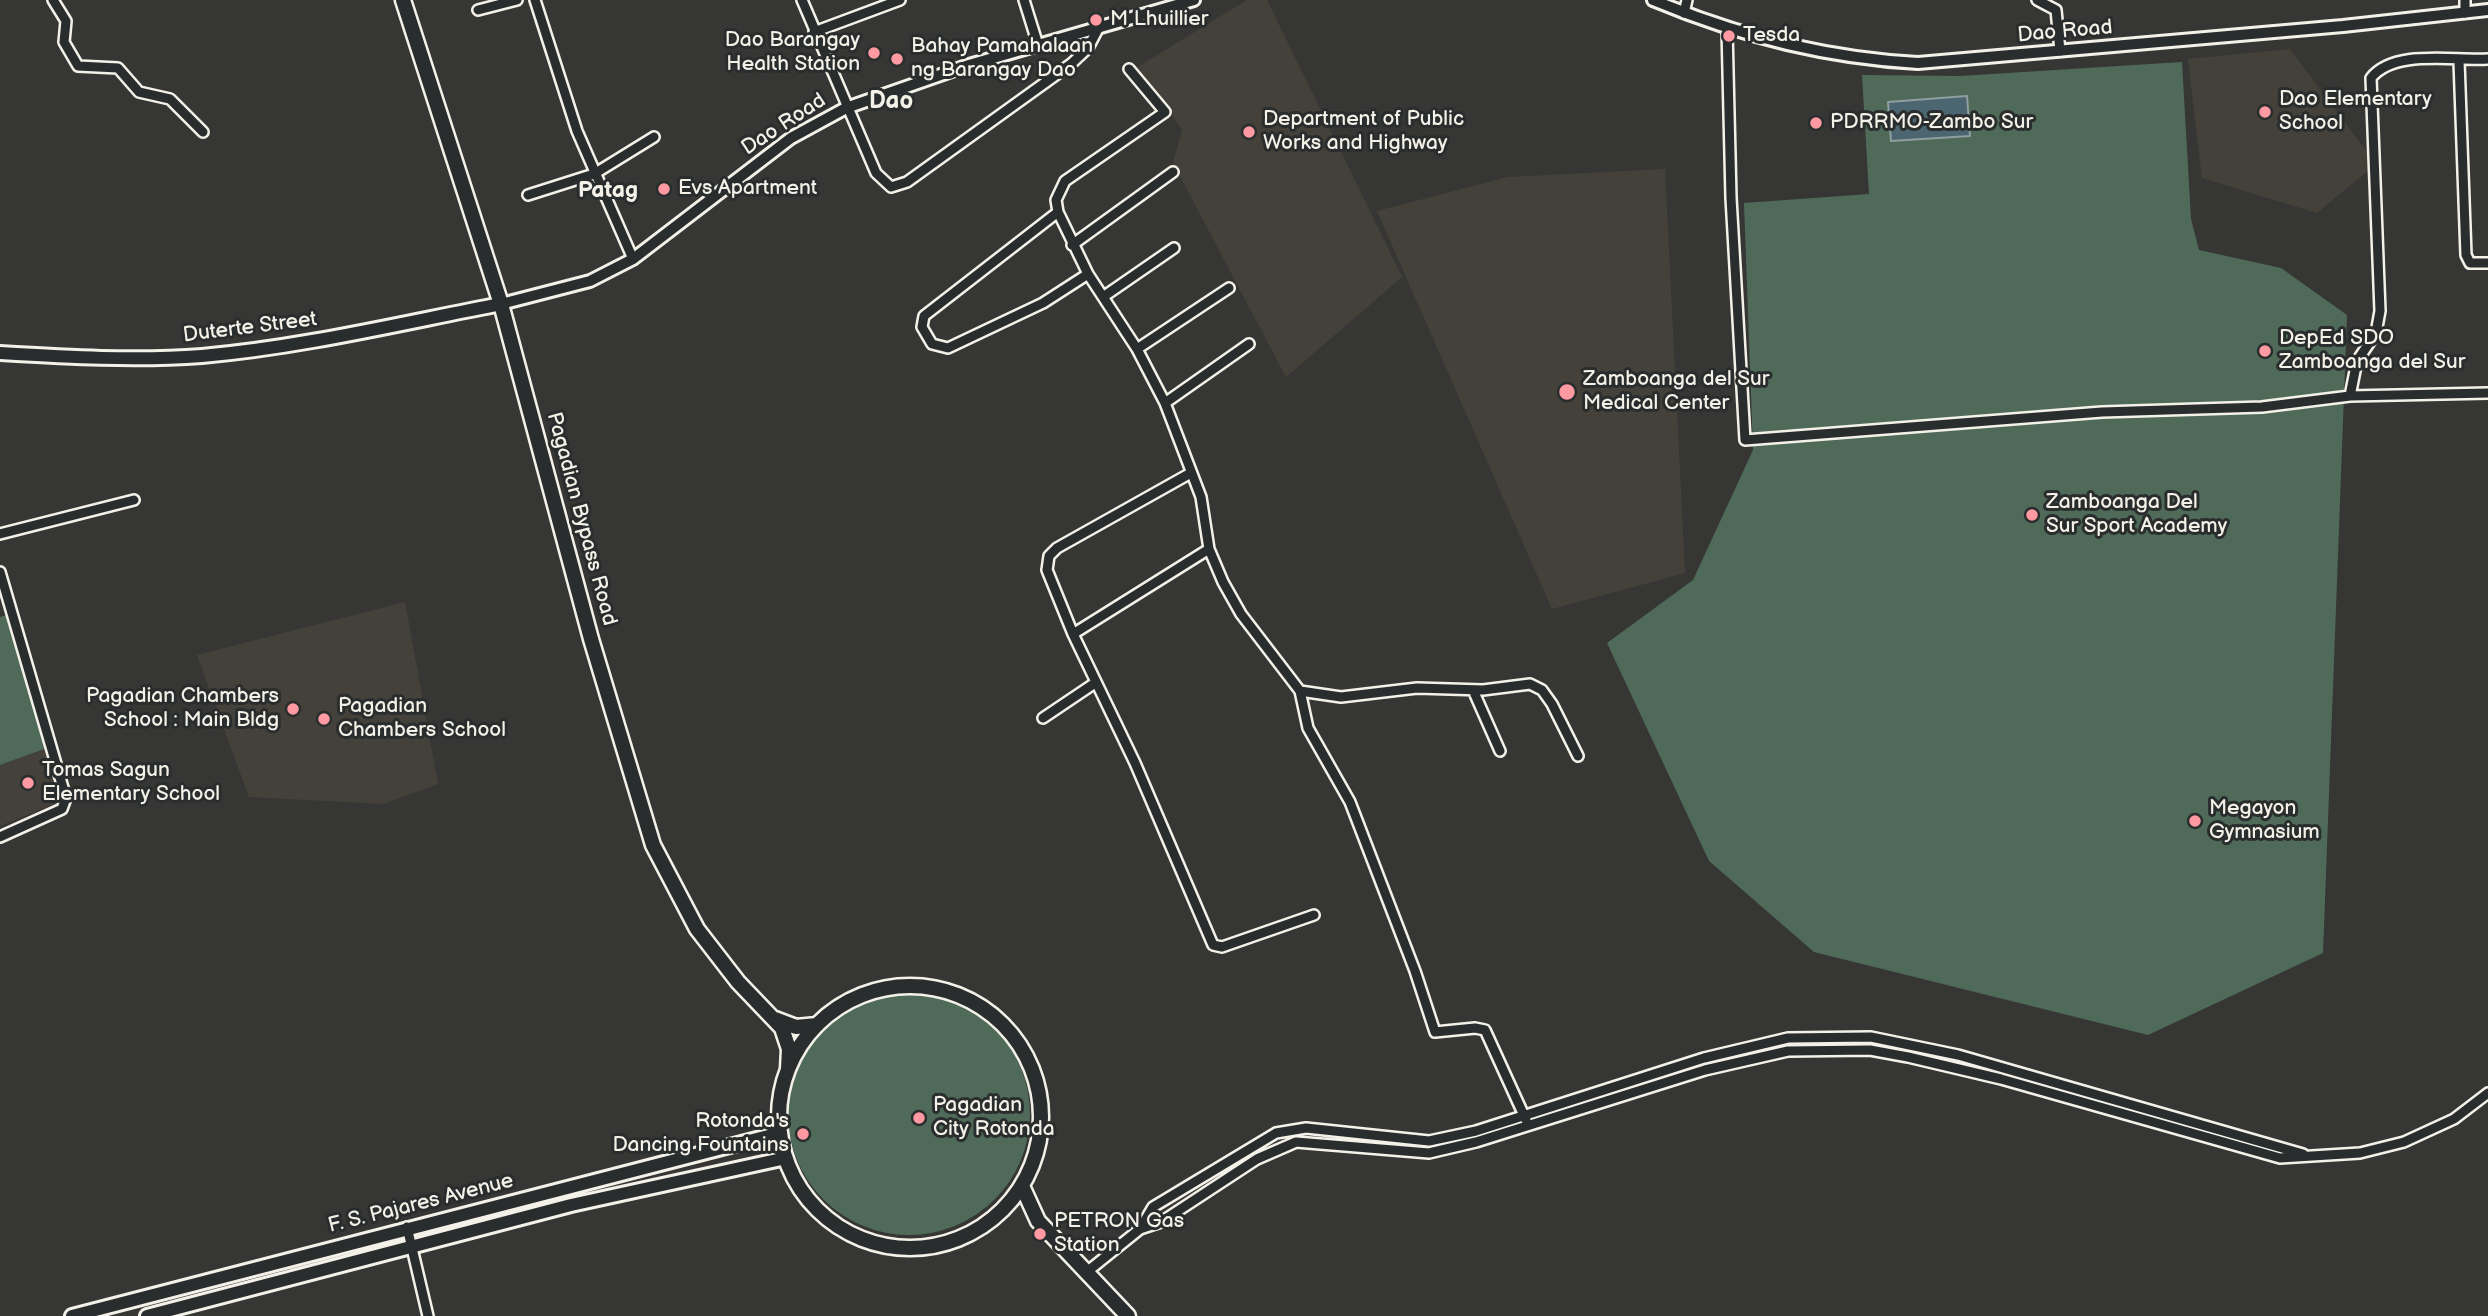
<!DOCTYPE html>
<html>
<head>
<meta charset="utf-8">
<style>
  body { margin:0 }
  canvas { display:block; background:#363634 }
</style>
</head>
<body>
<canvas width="2488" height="1316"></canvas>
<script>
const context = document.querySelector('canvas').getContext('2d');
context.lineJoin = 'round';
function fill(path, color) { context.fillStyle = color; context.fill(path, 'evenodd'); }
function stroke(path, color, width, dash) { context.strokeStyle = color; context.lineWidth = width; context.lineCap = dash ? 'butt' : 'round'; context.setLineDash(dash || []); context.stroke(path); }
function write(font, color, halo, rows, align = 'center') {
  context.font = font + ' "Balsamiq Sans",sans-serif'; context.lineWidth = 6; context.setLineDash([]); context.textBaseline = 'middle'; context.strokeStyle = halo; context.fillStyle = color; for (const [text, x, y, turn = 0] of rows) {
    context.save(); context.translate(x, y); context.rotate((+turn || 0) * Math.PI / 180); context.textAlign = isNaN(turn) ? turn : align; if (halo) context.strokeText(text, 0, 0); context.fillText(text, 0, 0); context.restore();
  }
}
const built = new Path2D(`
  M1247 0H1267L1402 277 1286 377 1173 163 1182 129 1136 68Z
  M2290 49 2376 164 2317 213 2202 178 2188 59Z
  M1665 169 1685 573 1552 609 1377 211 1508 177Z
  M405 602 438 784 383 804 249 797 197 655Z
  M47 748 61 801 0 826V765Z`);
const green = new Path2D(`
  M2182 62 2191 219 2199 250 2281 268 2347 315 2323 953 2148 1035 1814 952 1709 861 1607 643 1693 580 1753 450 1744 203 1869 194 1862 75 1960 76Z
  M9 614 47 748 0 765V617Z
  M788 1114a121 121 0 1 1 242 0a121 121 0 1 1-242 0Z`);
const water = new Path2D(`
  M1967 96 1970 136 1891 141 1888 102Z`);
const minor = new Path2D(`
  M53 0 66 21 64 42 78 66 118 68 139 92 170 99 203 132
  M535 0 577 131 633 259
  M802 0 876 173 891 187 907 182 1071 64 1088 48 1099 27
  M1024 0 1038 45
  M2037 0 2056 10 2060 51
  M2465 0V13
  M478 10 517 0
  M1684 13 1687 0
  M1727 29 1731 198 1745 440 2102 412 2262 407 2350 396 2488 393
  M814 32 900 0
  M2459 61 2466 255 2470 263H2488
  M1129 69 1165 112 1065 181 1056 200 1058 212 1088 274 1137 349 1165 403 1201 497 1209 549 1223 582 1241 614 1300 691 1308 728 1350 802 1415 971 1435 1032 1475 1028 1485 1030 1526 1120
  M528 195 594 174 654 137
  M1058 212 924 316 922 327 932 344 948 348 1043 303 1088 274
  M1072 245 1173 172
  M1103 297 1174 248
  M1137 349 1229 288
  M2350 396 2357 361 2376 333 2380 311 2371 78C2394 49 2452 61 2488 59
  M1165 403 1249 344
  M1189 474 1057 548 1049 556 1047 570 1073 634 1135 763 1213 945 1222 947 1314 915
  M0 534 134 500
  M0 572 66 798 62 809 0 837
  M1073 634 1209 549
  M1473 690 1500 751
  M1300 691 1341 697 1417 688 1483 690 1530 684 1542 690 1552 704 1578 756
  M1043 718 1095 683
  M407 1227 428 1316
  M1140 1229 1161 1222 1257 1159 1296 1142 1429 1153 1476 1142 1705 1070 1788 1051 1870 1050 1908 1057 2001 1079 2280 1158 2360 1153 2404 1142 2454 1119 2488 1093
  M1088 1271 1140 1229 1153 1207 1276 1133 1306 1128 1429 1141 1476 1131 1704 1058 1788 1038 1871 1037 1958 1055 2303 1154`);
const tertiary = new Path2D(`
  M1653 0C1739 36 1824 58 1918 63L2343 26 2488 10
  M501 304 590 281 633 259 791 138 846 108 969 65 1194 0`);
const secondary = new Path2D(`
  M0 353C67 357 135 361 202 356 303 347 402 323 501 304
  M72 1316 780 1133
  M147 1316 571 1205 786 1158`);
const trunk = new Path2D(`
  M403 0 501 304 591 639 653 845 697 929 738 982 782 1028 789 1049 788 1069
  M779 1117a131 131 0 1 1 262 0a131 131 0 1 1-262 0Z
  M775 1019 796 1027 817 1025
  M1022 1186 1038 1221 1128 1316`);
const markers = [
  [1096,20,7,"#ff9aa2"],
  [1729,36,7,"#ff9aa2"],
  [874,53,7,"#ff9aa2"],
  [897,59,7,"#ff9aa2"],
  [2265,112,7,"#ff9aa2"],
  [1816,123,7,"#ff9aa2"],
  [1249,132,7,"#ff9aa2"],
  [664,189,7,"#ff9aa2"],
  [2265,351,7,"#ff9aa2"],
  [1567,392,9,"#ff9aa2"],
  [2032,515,7,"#ff9aa2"],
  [293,709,7,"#ff9aa2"],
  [324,719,7,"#ff9aa2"],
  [28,783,7,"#ff9aa2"],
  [2195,821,7,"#ff9aa2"],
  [919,1118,7,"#ff9aa2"],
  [803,1134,7,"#ff9aa2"],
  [1040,1234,7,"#ff9aa2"]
];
const poiNames = [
  ["M Lhuillier",1110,20],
  ["Tesda",1743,36],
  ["Dao Barangay",860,41,"right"],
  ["Health Station",860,65,"right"],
  ["Bahay Pamahalaan",911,47],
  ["ng Barangay Dao",911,71],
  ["Dao Elementary",2279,100],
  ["School",2279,124],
  ["Department of Public",1263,120],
  ["Works and Highway",1263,144],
  ["PDRRMO-Zambo Sur",1830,123],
  ["Evs Apartment",678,189],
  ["DepEd SDO",2279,339],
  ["Zamboanga del Sur",2279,363],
  ["Zamboanga del Sur",1583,380],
  ["Medical Center",1583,404],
  ["Zamboanga Del",2046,503],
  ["Sur Sport Academy",2046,527],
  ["Pagadian Chambers",279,697,"right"],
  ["School : Main Bldg",279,721,"right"],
  ["Pagadian",338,707],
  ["Chambers School",338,731],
  ["Tomas Sagun",42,771],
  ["Elementary School",42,795],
  ["Megayon",2209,809],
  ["Gymnasium",2209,833],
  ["Pagadian",933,1106],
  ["City Rotonda",933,1130],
  ["Rotonda's",789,1122,"right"],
  ["Dancing Fountains",789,1146,"right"],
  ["PETRON Gas",1054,1222],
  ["Station",1054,1246]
];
const streetNames = [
  ["Dao Road",2065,32,-5],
  ["Dao Road",784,125,-33],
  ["Duterte Street",250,328,-7],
  ["Pagadian Bypass Road",581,519,75],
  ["F. S. Pajares Avenue",421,1204,-14]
];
const neighbourhoodNames = [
  ["Patag",608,191]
];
const quarterNames = [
  ["Dao",891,102]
];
fill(built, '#44413b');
fill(green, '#4f6a59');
fill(water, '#4c6671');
stroke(water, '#8f9ea1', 2);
stroke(minor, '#f4f1e8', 14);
stroke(tertiary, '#f4f1e8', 16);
stroke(secondary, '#f4f1e8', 18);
stroke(trunk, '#f4f1e8', 19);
stroke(minor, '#2a2d2e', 9);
stroke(tertiary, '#2a2d2e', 10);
stroke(secondary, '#2a2d2e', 12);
stroke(trunk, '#2a2d2e', 14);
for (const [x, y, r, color] of markers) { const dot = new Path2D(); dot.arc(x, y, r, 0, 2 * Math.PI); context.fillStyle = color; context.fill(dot); stroke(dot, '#2a2d2e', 2.5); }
write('21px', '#f4f1e8', '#2a2d2e', poiNames, 'left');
write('21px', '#f4f1e8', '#2a2d2e', streetNames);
write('bold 23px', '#f4f1e8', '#2a2d2e', neighbourhoodNames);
write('bold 24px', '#f4f1e8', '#2a2d2e', quarterNames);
</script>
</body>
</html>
